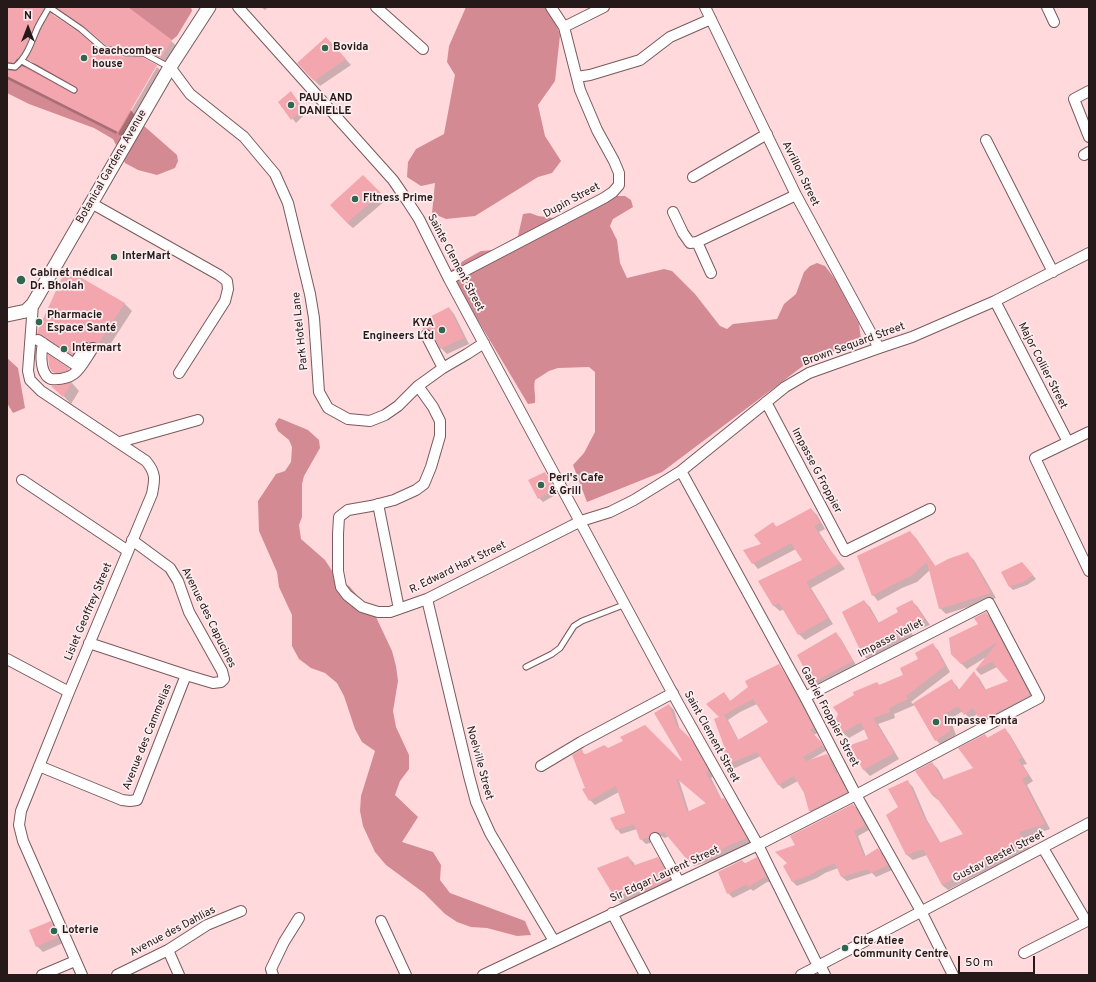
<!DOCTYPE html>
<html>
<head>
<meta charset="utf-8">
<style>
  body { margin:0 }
  #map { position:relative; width:1096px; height:982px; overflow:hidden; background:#ffd9dc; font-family:Overpass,sans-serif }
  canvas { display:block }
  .frame { position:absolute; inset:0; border:8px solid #26191a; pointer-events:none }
  .north { position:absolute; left:8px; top:8px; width:40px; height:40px; -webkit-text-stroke:3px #fcedee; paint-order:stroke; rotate:0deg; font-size:11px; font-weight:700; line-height:16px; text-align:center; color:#26191a }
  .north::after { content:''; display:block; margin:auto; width:14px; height:18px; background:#26191a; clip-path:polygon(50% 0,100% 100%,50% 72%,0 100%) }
  .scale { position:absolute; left:958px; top:956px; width:77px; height:18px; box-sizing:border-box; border:2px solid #26191a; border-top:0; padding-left:5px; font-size:12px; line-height:14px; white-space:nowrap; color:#26191a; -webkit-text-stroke:3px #fcedee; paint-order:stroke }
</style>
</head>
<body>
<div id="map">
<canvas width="1096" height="982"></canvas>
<div class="frame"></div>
<div class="north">N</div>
<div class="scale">50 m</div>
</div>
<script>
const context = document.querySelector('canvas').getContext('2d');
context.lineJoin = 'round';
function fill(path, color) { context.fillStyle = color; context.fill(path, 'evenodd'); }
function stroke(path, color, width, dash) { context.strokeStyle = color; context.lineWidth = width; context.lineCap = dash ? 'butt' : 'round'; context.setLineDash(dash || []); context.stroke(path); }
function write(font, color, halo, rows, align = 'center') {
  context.font = font + ' Overpass,sans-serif'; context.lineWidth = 3.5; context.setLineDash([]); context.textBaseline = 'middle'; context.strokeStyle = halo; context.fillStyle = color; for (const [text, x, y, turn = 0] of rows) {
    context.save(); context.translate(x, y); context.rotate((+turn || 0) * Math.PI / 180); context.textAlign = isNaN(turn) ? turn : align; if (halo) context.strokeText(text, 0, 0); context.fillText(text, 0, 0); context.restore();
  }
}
const forest = new Path2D(`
  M118 7H191L192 11 177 36 172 40 151 45Z
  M466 7H550L560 35 555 81 538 105 545 136 561 161 552 173 538 177 475 216 446 219 432 213 435 183 421 186 407 177 408 162 416 149 444 134 455 75 447 62 449 46Z
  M7 53 20 60 41 65 125 103 144 126 177 155 178 161 175 168 157 175 138 170 125 163 113 139 94 128 29 104 7 93Z
  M608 196H625L631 200 633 207 613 219 610 226 617 240 620 263 627 278 664 269 672 271 695 294 720 326 727 329 733 324 777 319 784 304 796 294 804 272 810 266 817 263 825 266 835 279 859 324 861 339 849 347 825 354 807 363 662 472 587 502 573 465 584 453 595 432V372L589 367 558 368 549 371 535 380C533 389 536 394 535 403L528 404 449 272 463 261 481 251 494 250 518 236 523 214 530 213 538 216 554 218Z
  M7 358 18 368 25 408 13 413 7 403Z
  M279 418 308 430 319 440 320 448 304 476 302 484V517L299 525 301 539 325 560 338 580 349 586 376 617 392 651 396 666 398 681 393 711 396 727 409 755V769L400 781 395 795 418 817 402 842 433 852 441 865 440 880 450 893 525 921 531 935 517 936 487 928 471 927 457 922 445 914 424 893 386 865 375 852 363 826 360 811 361 796 375 751 362 742 355 729 344 696 337 683 325 673 311 668 299 659 292 646V615L279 587 277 572 259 531 258 501 276 474 285 471 291 462 292 447 289 440 278 431 275 424Z`);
const shadow = new Path2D(`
  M7 7H126L171 41 179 48 169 65 152 57H139L156 66 164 74 126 139 118 134 157 67H155L116 134 7 79ZM57 11H60L92 33 115 53 137 57V58H125L101 53 52 15ZM30 60 36 67 79 91 75 95 24 68Z
  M261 7H268L265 10Z
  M326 38 351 65 320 86 315 81Z
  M291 92 306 113 296 123 279 102Z
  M363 177 386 200 353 228 347 223Z
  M124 303 132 311 106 351 102 349 98 350 95 349 81 362 51 342 46 341 38 333Z
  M449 308 454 314 469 344 447 354 441 348 434 335H430L424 328Z
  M49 356 69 370 76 377 61 380 53 371Z
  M72 383 79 391 71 404 54 386H61Z
  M544 473 548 476 557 494 543 502 539 498Z
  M811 509 817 515 825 529 819 532 831 551 845 569 811 588 833 624 805 640 799 634 784 609 780 611 774 606 760 581 803 560 796 549 758 569 753 563 773 524 777 527Z
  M910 532 916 538 936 567 968 554 974 560 996 598 946 614 940 608 930 570 917 582 902 588 878 601 873 595Z
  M1026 567 1036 579 1027 585 1013 590 1009 586Z
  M864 601 870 607 879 623 899 613 911 601 917 606 930 625 911 632 914 637 869 661 864 656Z
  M986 613 991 618 1035 701 986 726 981 720 977 714 970 719 963 711 950 719 956 735 941 745 936 740 915 705 894 714 895 718 878 724 899 759 870 776 864 770 851 746 869 739 865 729 849 738 843 733 837 719 877 683 880 686 904 675 932 644 938 650 950 672 911 702 913 704 952 681 957 686 959 690 974 673 979 678 986 690 1010 682 997 667 981 675 976 670 986 657 967 669 951 654 979 625Z
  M836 633 841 639 857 667 818 687 813 682Z
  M779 666 788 678 818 733 813 735 827 750 810 760 827 755 831 759 839 776 842 779 851 797 815 815 810 811 805 793 798 781 783 789 779 785 761 756 733 769 728 764 721 718 724 693 731 702ZM757 704 769 722 739 741 728 720 740 712Z
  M669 705 674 710 680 730 695 744 710 771 713 777 711 778 722 800 724 799 728 804 751 843 734 850 723 857 694 866 669 836 665 838 661 836 657 837 653 842 646 844 641 839 637 829 621 834 617 829 627 813 619 792 595 805 590 800 587 788 581 751 586 755 608 749 681 762 684 760ZM679 780 707 804 689 812Z
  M1005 729 1010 735 1027 764 1023 765 1033 781 1027 785 1050 829 1024 838 1030 848 980 875 979 874 948 890 942 885 927 855 913 860 907 855 899 808 907 781 913 787 927 820 941 844 964 834 939 800H938L932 795V763L938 769 944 780 975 768 985 735 989 739Z
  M853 805 858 809 869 830 858 836 866 857 878 849 883 854 892 870 876 877 872 873 847 881 842 877 838 868 825 873 817 878 797 886 792 881 789 864 797 846Z
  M628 857 634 863 635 866 658 858 664 864 675 885 647 893 622 904 616 898 598 868Z
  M757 859 761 863 770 882H767L753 891 751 889 733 898 728 893 742 861 746 864Z
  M51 922 57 928 63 943 43 952 37 946Z`);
const building = new Path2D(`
  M7 7H44L35 25 22 52 14 63 7 62Z
  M56 7H128L172 40 161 58 143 49H126L106 45 83 26Z
  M50 13 79 32 102 52 125 57H142L157 65 118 132 7 76V70L16 71 22 66 72 93 74 94 77 92 78 90 76 87 27 59 32 51 42 28Z
  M326 37 346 59 314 81 297 63Z
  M291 91 303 109 291 120 278 102Z
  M363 175 381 193 347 223 330 205Z
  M66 269 125 303 98 344 94 342 89 343 86 342H83L80 344 72 355 42 335 37 334 38 330Z
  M449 307 464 338 440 349 432 332 429 329H423L420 322Z
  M48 354 70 369 65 371 59 373 52 372 49 366Z
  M72 382 63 397 51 386 61 385Z
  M545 472 554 490 538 499 528 480Z
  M811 508 820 523 814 526 825 544 840 563 806 582 828 618 798 635 779 603 773 606 758 581 802 560 791 543 752 564 743 550 761 544 754 535 773 522 776 527Z
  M910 531 935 566 948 559 968 552 991 593 939 609 927 562 911 576 896 583 872 596 857 556Z
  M1022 562 1033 575 1023 582 1009 587 1001 572Z
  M864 600 878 623 898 612 896 608 912 600 925 620 906 626 909 632 890 644 863 656 842 612Z
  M986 612 1030 695 980 721 973 708 964 715 958 706 945 714 951 730 935 741 913 703 952 679 958 691 974 671 984 690 1008 681 992 662 975 670 998 642 961 664 951 654 949 638 978 624 974 618Z
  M836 632 853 661 812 683 797 655Z
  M933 643 945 666 906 696 908 699 889 708 890 712 873 718 894 753 863 770 850 745 868 739 861 722 842 733 836 719 838 714 833 707 854 695 853 692 877 682 879 685 903 675 900 668 918 659 915 653Z
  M779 664 784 672 814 728 810 730 821 742 823 745 803 757 806 761 827 754 836 774 837 773 847 792 809 811 804 793 794 776 778 785 757 752 727 765 722 747 724 746 714 719 719 717 706 704 724 692 730 701 748 687 745 681ZM753 699 768 722 738 740 724 715 736 708Z
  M669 704 676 725 690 738 706 765 708 772 706 773 721 799 724 798 747 838 730 845 718 852 689 862 664 832 659 833 656 832H652L650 834 649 837 640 840 634 824 616 830 610 818 625 813 616 786 589 801 582 789 585 788 572 755 582 749 584 755 604 745 608 748 623 741 620 737 645 725 681 761 682 760 654 713ZM676 778 706 803 687 812Z
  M1005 728 1022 758 1018 760 1029 775 1022 779 1045 824 1019 832 1025 842 974 870 973 868 942 885 923 849 906 855 886 815 898 807 888 789 908 780 922 813 939 843 963 834 934 794 932 795 915 771 932 762 942 780 973 768 958 748 985 734 987 738Z
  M853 804 865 825 854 831 864 857 878 848 888 865 871 873 868 869 841 877 835 863 820 869 812 874 792 882 783 866 787 863 775 852 795 845 790 836Z
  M628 856 632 866 658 857 670 879 643 891 642 887 615 898 597 868Z
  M757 857 767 877 763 878 748 887 747 884 727 894 718 872 742 860 744 864Z
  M51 921 58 937 36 947 29 930Z`);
const lane = new Path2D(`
  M49 7 81 29 104 49 126 53H143L169 67
  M22 61 74 90
  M7 66 15 67C27 57 31 43 37 29 40 22 45 15 49 7
  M526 667 552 654 560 648 574 626 582 621 626 604`);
const street = new Path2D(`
  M238 7 393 180 408 202 419 219 449 279 679 705 758 845 818 966
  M376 7 423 49
  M705 7 796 195 879 348
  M1047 7 1054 22
  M564 27 604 7
  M170 67 190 94 244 137 275 174 288 203 310 294 314 318 319 392 328 408 348 419 370 421 385 415 398 406 418 386 443 368 467 354 484 343
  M577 77 590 75 640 60 670 37 711 19
  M1089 91 1074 99 1089 137
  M986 140 1053 272
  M1084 155 1089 152
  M693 177 767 134
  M91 203 219 275 227 281 228 289 225 301 179 373
  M673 212 683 233 690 243 697 242 796 195
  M697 242 711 273
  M449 279 604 198 613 192 619 185V173L614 161 597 130 580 90 564 27 551 7
  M995 301 1068 442
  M33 304 28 371 30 380 41 391 146 461C156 473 155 479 152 494L69 692 21 811 19 825 23 841 82 975
  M426 335 443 368
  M38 340 74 364 85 348
  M43 343C41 352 40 367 46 375 47 377 49 378 51 379 77 381 80 367 93 348
  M418 386 433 407 440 421V436L431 467 424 484 416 490 394 500 371 506 348 510 339 517 338 534V571L341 587 347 595 362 607 378 612H390L427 599 581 521 610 512 634 500 681 471 785 387 809 373 879 348 912 337 995 301 1089 253
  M766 402 845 551 930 509
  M1089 432 1035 458 1089 571
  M120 442 198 420
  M681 471 805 697 856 795 921 911 953 975
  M22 480 128 551
  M378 504 399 609
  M427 599 469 776 476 802 490 833 554 941
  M89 643 186 675 213 683 221 682 224 679 222 671 189 612 178 581 170 568 132 540
  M7 659 69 692
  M39 766 122 800 130 801 137 800 186 675
  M541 766 581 742 673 693
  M655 838 679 882
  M1043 848 1086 921
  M612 913 645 975
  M381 921 406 975
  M168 950 179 975
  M1024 953 1089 920
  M820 965 825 975
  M42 975 75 961
  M117 975 168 950 207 925 241 911
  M273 975 271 969 284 942 299 918
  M483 975 758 845 856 795 1039 698 989 603 805 697
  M801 975 1089 823`);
const secondary = new Path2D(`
  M7 315 26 311 33 304 170 67 209 7`);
const markers = [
  [325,48,4,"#2f674e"],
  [84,58,4,"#2f674e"],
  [291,105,4,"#2f674e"],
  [355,199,4,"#2f674e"],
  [114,257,4,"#2f674e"],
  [21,280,5,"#2f674e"],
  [39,322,4,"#2f674e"],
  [442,330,4,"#2f674e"],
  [64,349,4,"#2f674e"],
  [541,485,4,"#2f674e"],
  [936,722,4,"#2f674e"],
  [54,931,4,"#2f674e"],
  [845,948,4,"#2f674e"]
];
const poiNames = [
  ["Bovida",333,48],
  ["beachcomber",92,52],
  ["house",92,65],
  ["PAUL AND",299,99],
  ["DANIELLE",299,112],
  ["Fitness Prime",363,199],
  ["InterMart",122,257],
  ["Cabinet médical",30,274],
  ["Dr. Bholah",30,287],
  ["Pharmacie",47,316],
  ["Espace Santé",47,329],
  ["KYA",434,324,"right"],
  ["Engineers Ltd",434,337,"right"],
  ["Intermart",72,349],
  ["Peri's Cafe",549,479],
  ["& Grill",549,492],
  ["Impasse Tonta",944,722],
  ["Loterie",62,931],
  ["Cite Atlee",853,942],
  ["Community Centre",853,955]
];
const streetNames = [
  ["Botanical Gardens Avenue",112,167,-60],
  ["Avrillon Street",800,174,64],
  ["Dupin Street",572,201,-28],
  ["Sainte Clement Street",455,263,62],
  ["Park Hotel Lane",301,331,-96],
  ["Brown Sequard Street",854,345,-20],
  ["Major Collier Street",1042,366,63],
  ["Impasse G Froppier",816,471,62],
  ["R. Edward Hart Street",458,568,-26],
  ["Lislet Geoffrey Street",89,612,-67],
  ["Avenue des Capucines",208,618,64],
  ["Impasse Vallet",891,639,-27],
  ["Gabriel Froppier Street",829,717,62],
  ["Avenue des Cammelias",148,737,-68],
  ["Saint Clement Street",711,737,61],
  ["Noelville Street",479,763,75],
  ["Gustav Bestel Street",999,857,-27],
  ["Sir Edgar Laurent Street",665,875,-25],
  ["Avenue des Dahlias",173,932,-28]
];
fill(forest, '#d48a92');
fill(shadow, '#0003');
fill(building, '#f3a6ae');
stroke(lane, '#7a5a5d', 7);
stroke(street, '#7a5a5d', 12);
stroke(secondary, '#7a5a5d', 15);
stroke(lane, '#fff', 5);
stroke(street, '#fff', 10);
stroke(secondary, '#fff', 13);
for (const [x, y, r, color] of markers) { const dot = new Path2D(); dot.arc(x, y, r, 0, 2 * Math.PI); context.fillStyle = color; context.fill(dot); stroke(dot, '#fcedee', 1.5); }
write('bold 11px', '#26191a', '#fcedee', poiNames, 'left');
write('11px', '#26191a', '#fcedee', streetNames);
</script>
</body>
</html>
